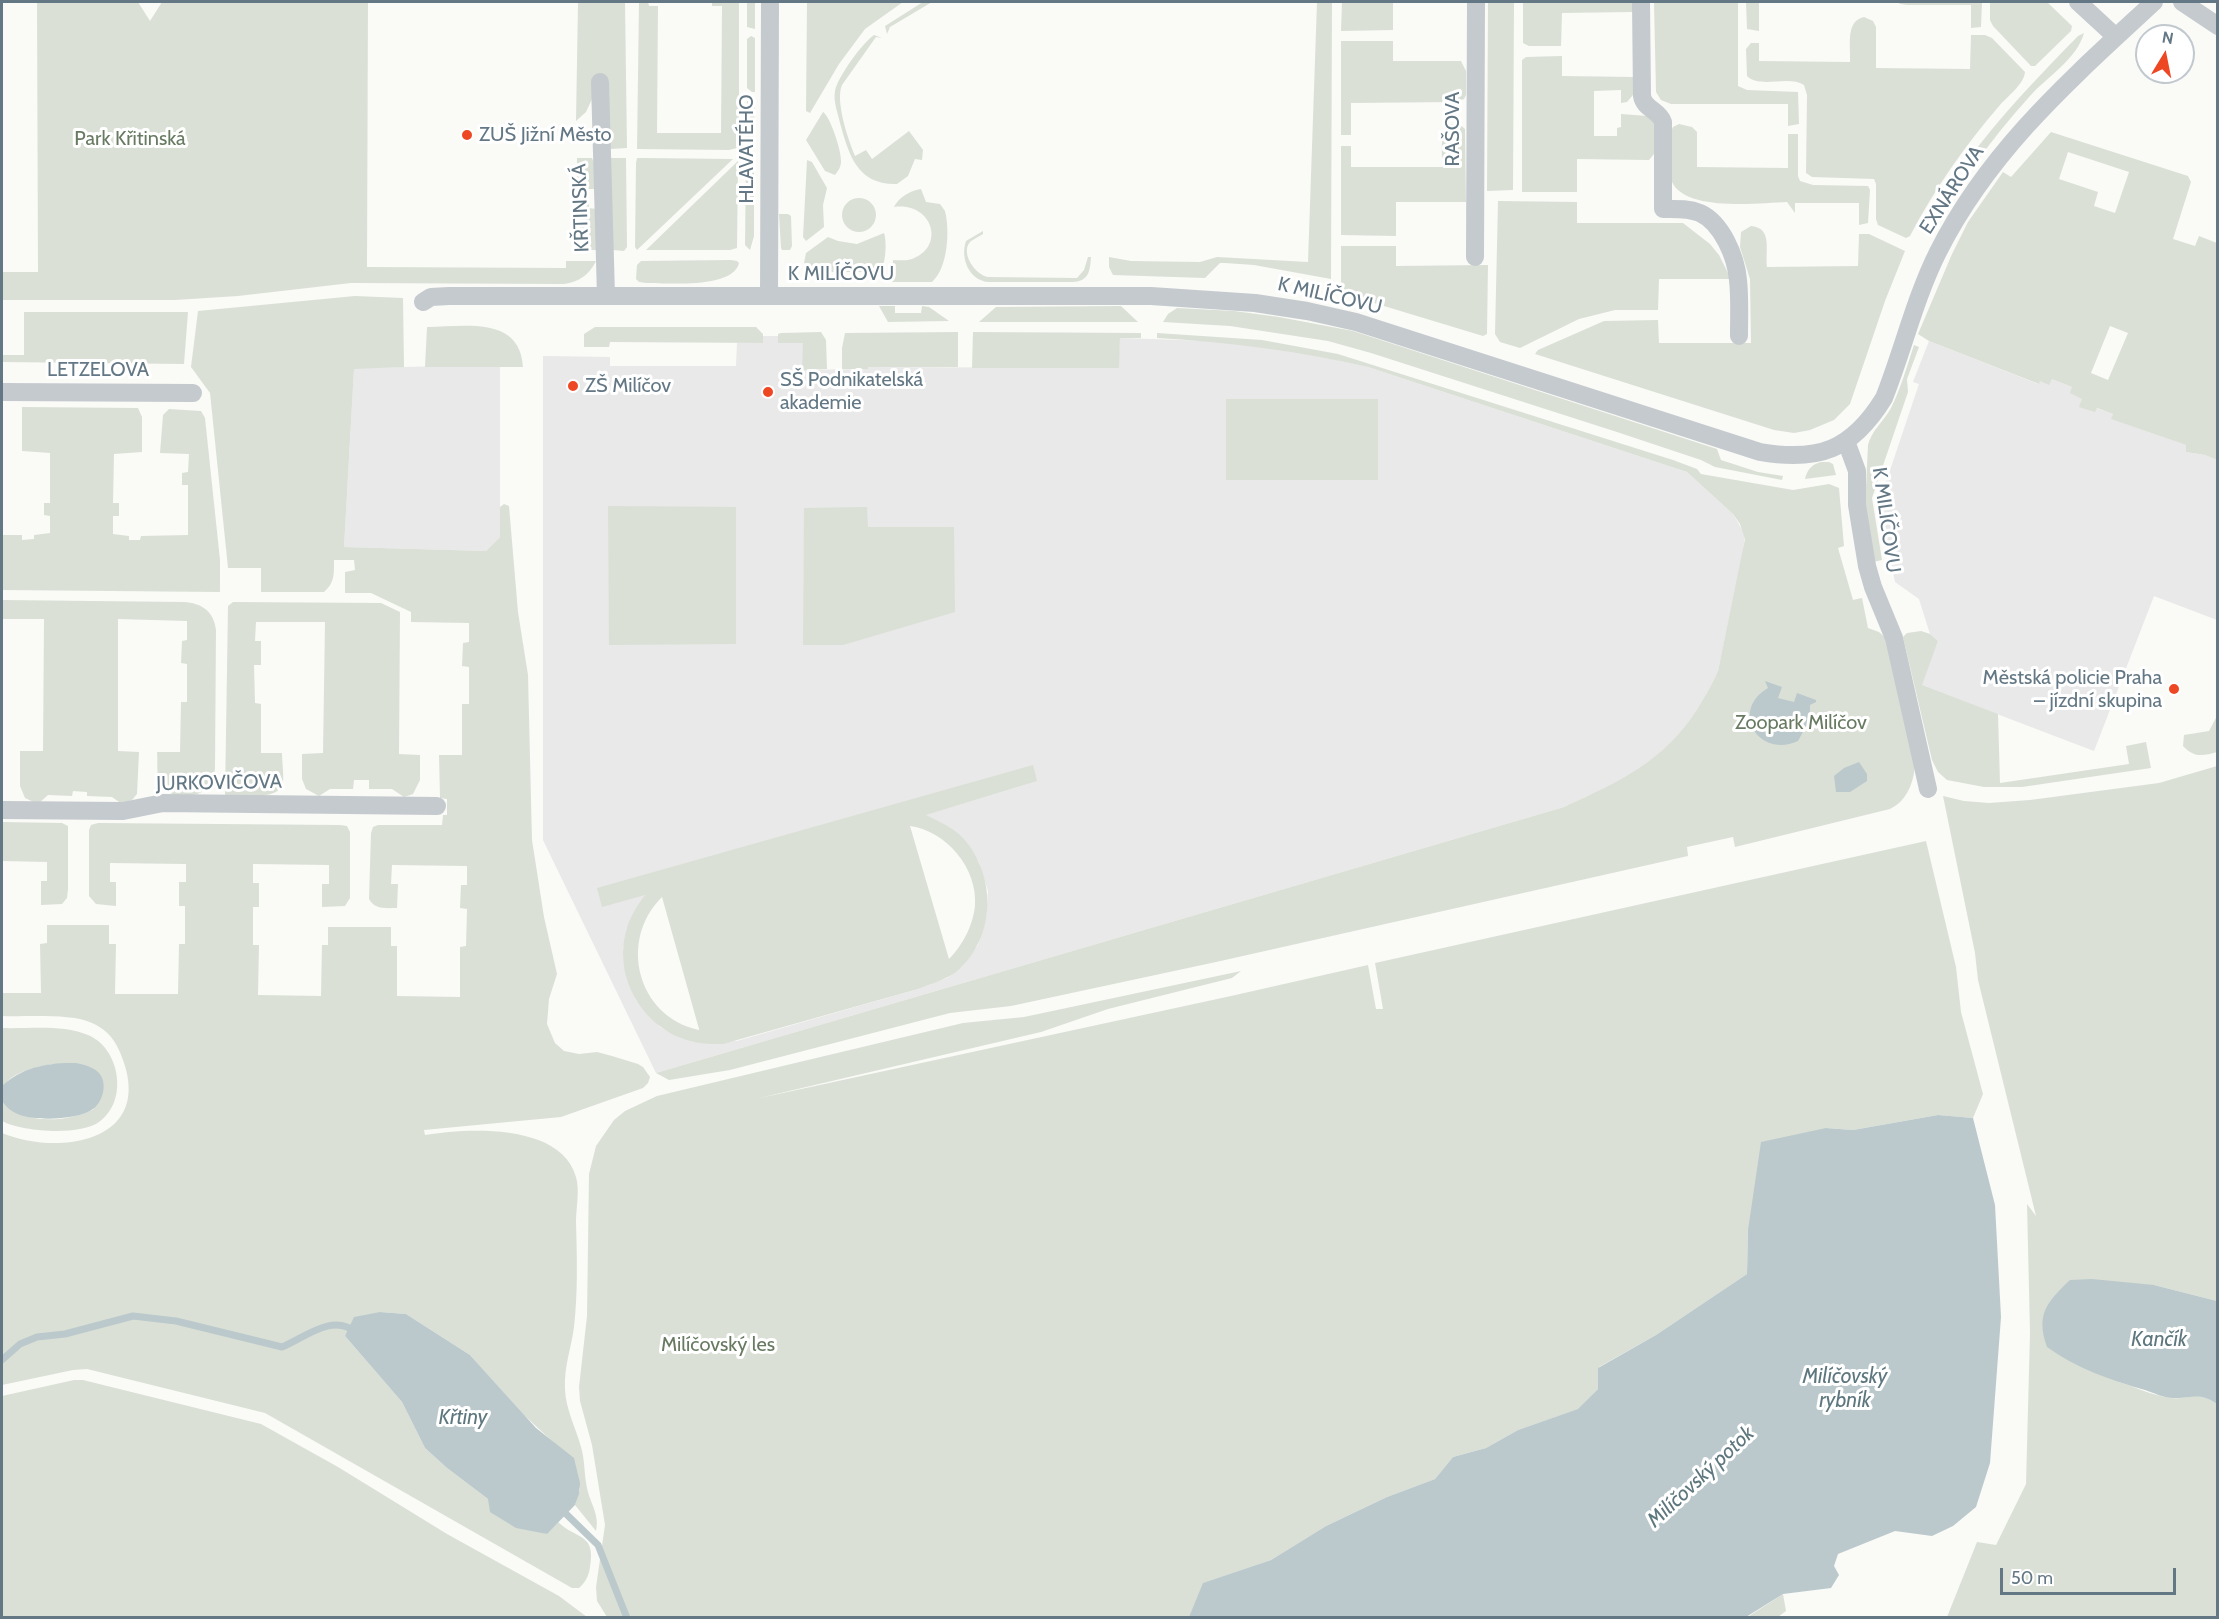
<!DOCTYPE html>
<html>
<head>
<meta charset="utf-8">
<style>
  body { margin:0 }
  #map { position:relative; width:2219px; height:1619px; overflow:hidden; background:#fafaf7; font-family:Cabin,sans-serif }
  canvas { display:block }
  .frame { position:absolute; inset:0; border:3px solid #637784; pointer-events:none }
  .north { position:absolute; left:2135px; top:24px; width:60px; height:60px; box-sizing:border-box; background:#fff; border:2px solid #c1c9ce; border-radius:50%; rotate:10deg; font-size:16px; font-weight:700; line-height:24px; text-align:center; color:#637784 }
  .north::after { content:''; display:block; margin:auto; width:21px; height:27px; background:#ee4723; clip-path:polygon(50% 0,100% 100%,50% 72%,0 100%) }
  .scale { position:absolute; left:2000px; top:1568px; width:176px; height:27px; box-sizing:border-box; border:3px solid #637784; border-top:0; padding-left:8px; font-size:18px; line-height:21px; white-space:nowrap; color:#637784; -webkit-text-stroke:4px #fff; paint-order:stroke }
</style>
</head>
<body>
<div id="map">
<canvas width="2219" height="1619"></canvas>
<div class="frame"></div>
<div class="north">N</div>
<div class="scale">50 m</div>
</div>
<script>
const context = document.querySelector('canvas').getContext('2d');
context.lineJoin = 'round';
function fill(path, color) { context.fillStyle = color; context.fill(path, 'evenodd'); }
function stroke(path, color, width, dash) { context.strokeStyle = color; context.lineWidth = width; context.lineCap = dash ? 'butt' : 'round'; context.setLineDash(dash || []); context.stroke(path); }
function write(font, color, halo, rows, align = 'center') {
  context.font = font + ' Cabin,sans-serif'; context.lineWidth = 6; context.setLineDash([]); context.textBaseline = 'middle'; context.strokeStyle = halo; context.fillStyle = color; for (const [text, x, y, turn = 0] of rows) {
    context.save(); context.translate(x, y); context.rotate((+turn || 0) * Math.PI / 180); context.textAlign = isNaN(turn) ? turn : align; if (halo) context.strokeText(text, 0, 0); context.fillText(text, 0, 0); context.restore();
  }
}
const built = new Path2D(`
  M763 336H778V343H803V370L867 369 868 367 1118 368 1120 338 1210 341 1259 346 1321 356 1368 367 1687 472 1733 514 1745 535 1743 552 1718 671 1714 682 1695 713 1681 733 1664 751 1645 766 1615 784 1564 807 656 1073 543 840V356L610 357V366H736L737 343H763ZM1037 781 925 815 950 828 961 837 979 862 988 891 986 918 978 945 964 964 947 978 918 989 737 1041 693 1042 681 1038 660 1027 636 1000 624 966 623 949 630 921 646 894Z
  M1929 341 2038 384 2040 381 2052 379 2072 387 2083 399 2080 407 2096 408 2113 414 2112 419 2186 445V452L2205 455 2217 460V620L2154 596 2094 751 1921 685 1938 641 1930 634 1919 599 1895 582 1879 503 1919 384 1913 382Z
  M450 366 500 367V537L486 551 344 547 354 368Z`);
const green = new Path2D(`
  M37 2H138L150 21 162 2H368L367 267 566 268V261H596C589 275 579 282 564 284L351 283 238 296 175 300H2V272H38Z
  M578 2H625L627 148 611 149 592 99 586 112 576 121Z
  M639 2H648L649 6H658L657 133H721L722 6H712V2H739V143L737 148 729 150 637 149Z
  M747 2H755V29L747 27Z
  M807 2H903L865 29 839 64 810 113 806 111Z
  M923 2H932L890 27 887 34 885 26Z
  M1317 2H1332L1331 279 1254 265 1225 263H1220L1205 278 1113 275 1109 267V257L1131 261 1200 262 1217 257 1308 262Z
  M1342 2H1393V30L1341 31Z
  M1488 2H1514L1513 190 1487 191Z
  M1523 2H1633V12L1562 13 1561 46H1529L1523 43Z
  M1654 2H1738V86L1747 90 1798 92 1799 124 1788 126V104H1671L1661 100 1656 92Z
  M1746 2H1759V31L1747 29Z
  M1898 2H1982L1981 27 1971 28V5H1907L1900 4Z
  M1990 2H2047L2072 26 2071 31 2035 66H2031L1993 26 1990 20Z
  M1864 17 1873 21 1876 27V68L1970 69 1971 35H1985L1992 38 2025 72C2024 84 2008 96 2000 105 1965 145 1934 190 1910 236L1906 238 1878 225 1876 219V184L1874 179 1812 177 1806 173 1807 95 1804 85C1788 75 1760 89 1747 76L1746 49 1751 43H1759V61L1850 62C1851 46 1845 21 1864 17Z
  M2084 33C2077 59 2048 76 2030 96 2009 119 1990 143 1972 168L1965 164C1999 117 2038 77 2078 36Z
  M874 35 882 38 876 37 842 85C835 101 848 139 855 156L866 150 872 159 909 131 923 150 922 160 915 159 908 176 897 184C857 185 849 155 840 123 838 113 833 102 835 91 837 78 863 42 874 35Z
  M751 36 755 38V92H752L747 88V39Z
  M1341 41H1393V61H1461L1466 71V95L1464 99 1455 102 1351 103V135H1341Z
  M1562 56V76L1633 77V95L1627 102 1621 103V90L1594 91V136H1617V128L1621 127V114L1648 116 1654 122V154L1649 160 1577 159V192H1522V60L1526 57Z
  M747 101H755L753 149 746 147Z
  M823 112C830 116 842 152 841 162 841 167 838 171 835 175L825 171 806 140Z
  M1451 124H1459L1465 129 1466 202H1396V236L1341 235V146H1351V167H1442C1443 153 1438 132 1451 124Z
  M1679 124 1692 127 1697 132V167L1788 168V134H1798V176L1800 181 1813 185 1868 186 1870 190 1868 223 1859 225V203H1795V213L1787 202C1759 203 1686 212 1672 182 1667 173 1671 143 1671 131L1673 127Z
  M2051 132 2188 176 2191 182 2173 239 2195 246 2199 236 2217 243V460L2205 455 2186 452V445L2111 419 2113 414 2097 408 2095 412 2079 407 2082 399 2070 393 2072 387 2052 379 2049 385 2040 381 2039 384 1929 341 1918 334 1952 254 1968 222 2003 172 2011 177ZM2068 152 2129 172 2115 213 2094 206 2098 192 2059 179ZM2110 326 2128 333 2108 380 2091 373Z
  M577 158H592L594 163 596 189H589V208L596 209 597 250H576Z
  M609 158H626L627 247 624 251 613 250Z
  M637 158H641L733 159 637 250 635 247 636 163Z
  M746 159H754V236L750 250 745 245Z
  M807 160 812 162 827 188 823 205 824 227 806 241 803 237Z
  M738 161 737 248 730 250H646Z
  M921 189 926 202 940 204 945 211C950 230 948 268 932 282H892L893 260C899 260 907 261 912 259 946 247 933 202 894 207 898 198 911 190 921 189Z
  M842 215a17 17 0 1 1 34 0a17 17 0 1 1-34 0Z
  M1498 201 1577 202V223H1683L1710 244 1719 255 1731 279H1659L1658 310H1615L1579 319 1520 348 1500 342 1495 334Z
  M779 214H788L791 216 792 246 790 250H782L781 248Z
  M1751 226C1773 228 1765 250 1767 267L1858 266 1859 234H1869L1905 251 1885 301 1850 404 1834 420 1810 430 1794 433 1774 430 1535 354 1538 350 1604 321 1658 320 1659 343H1751L1750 279 1740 247 1741 232Z
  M983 231V234C979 237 973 239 970 242 960 254 976 275 988 277L1077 278 1084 270 1088 257H1091C1090 271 1089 281 1073 282H988C969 280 960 258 966 241Z
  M884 233C887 242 886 264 880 272H824L804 263 806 253 828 237 838 241 857 244Z
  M1341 246H1396V266L1488 265 1487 334 1483 336 1341 293Z
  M731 260 737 261 739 263C733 289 667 283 646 283L639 282 636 279 637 265 641 261Z
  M355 296 403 298 404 367 354 369 344 547 486 551 500 537V507L504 504 509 506 518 612 528 675 532 840 544 917 557 974 549 999 547 1024 555 1043 564 1051 579 1054 597 1052 612 1056 638 1064 643 1067 650 1077 648 1083 643 1088 561 1117 424 1130 425 1135C468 1128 561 1123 576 1177 580 1191 576 1208 576 1222 577 1257 578 1292 574 1327 571 1350 564 1365 565 1390 566 1410 576 1428 581 1447 585 1460 584 1474 587 1488 590 1503 600 1515 596 1531L575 1505 580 1489 552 1441 524 1415 470 1355 406 1314 380 1312 345 1336 402 1402 425 1448 447 1468 488 1499 546 1534 558 1522C577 1540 596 1533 590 1567 589 1575 586 1582 579 1588H572L265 1413 87 1369 73 1370 2 1385V1133C57 1156 153 1143 123 1060 117 1043 110 1031 92 1023 71 1013 26 1017 2 1016V993H41L40 944 47 943V925H109V944H116L115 994H178L179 944H185V906H179V882H186V864L110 863V882H116V906L96 904 89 896V830L91 825 98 823 340 825 347 826 350 832V898L345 906 322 907V884H329V865L253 864V883H259V907H253V945H259L258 995 321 996 322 945H328V927H391V946H397V996L460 997V947L466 946 467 909 460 908 461 885H467V866L392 865 391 884H398L397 908C386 908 375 910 369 899L371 833 373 827 378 825H442L443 815H447V799L440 798 439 755H462V704H469V667L462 666 463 643 469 642V623L411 622V612L371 593H345V572L355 570 354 560H334C334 573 335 583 324 592H261V568H228L210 393 191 367 198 311Z
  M895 306V313H921L922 306 929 307 949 321 888 322 879 306Z
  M1121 306 1138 322H979L996 307Z
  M1177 308 1234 311 1279 317 1353 331 1717 449 1721 460 1758 472 1783 476 1782 480 1715 467 1701 460 1620 433 1371 353 1328 341 1230 326 1163 322 1168 314Z
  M24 312H188L184 364 2 362V355H24Z
  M427 327C464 327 520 315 523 367H425Z
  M595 327H756L763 334V343L610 342 609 347H584V334Z
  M821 332 826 340 827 369 802 370 803 343H778V334L781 333Z
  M958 332V367H868V369H842V348L845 333Z
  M973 332 1141 333V338H1120L1119 368H972Z
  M1157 333 1262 340 1338 354 1673 460 1697 469 1701 474 1793 490 1829 484 1839 488 1844 546 1838 548 1853 600 1862 598 1868 628 1879 632 1887 639 1915 764C1914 782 1907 801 1890 809L1735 847 1733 837 1687 847 1688 856 1216 962 1011 1006 950 1013 730 1070 669 1080 656 1073 1564 807C1619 782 1665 761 1698 708 1705 696 1713 684 1718 671L1745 539 1740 524 1733 514 1687 472 1368 367C1298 351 1229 342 1157 338Z
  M1914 345 1919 347 1907 379 1908 392 1872 498 1882 560 1873 562 1865 508 1868 445C1871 431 1884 421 1891 408 1901 388 1907 366 1914 345Z
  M1226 399H1378V480H1226Z
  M22 407 138 408 142 417V452L114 454 113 503H119V516H113V534L129 536V540H140L141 536 188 535V485H182V473L188 472 189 454 160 453 163 415 169 409 201 411 205 418 220 560V592L2 590V535H22V540L34 539V535L50 533V516L44 515V503H50V453L22 451Z
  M1821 462H1829L1833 464 1836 475 1805 479C1807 469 1813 464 1821 462Z
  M608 506 736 507V644L609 645Z
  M867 507 868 527H954L955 612 843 645H803L804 508Z
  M2 600 184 602C201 603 214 611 216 630L215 768C214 776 212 783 206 789 195 799 167 799 160 784 156 775 158 762 157 752H180L181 702H187V664L181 663 182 641 187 640V621L118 619V751L139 752 137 794 132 800 122 804 112 797 87 796V792L73 791 72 796 48 795 38 804 25 798 20 786V751H43L44 619H2Z
  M233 602 381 603 400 612 399 754 420 755V780L413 794 404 797 392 789H369V780H354L353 789H330L319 796 306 789 302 779V754L323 753 325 622H256L255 641H261V665H254L255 703 261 704V753H282C282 762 284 774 283 783 279 801 240 796 225 796L228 606Z
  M1921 631 1930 634 1938 641 1922 685 1998 714 2000 783 2129 764 2126 746 2146 742 2151 768 2022 787H1984L1947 780 1938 772 1932 760 1903 637 1907 633Z
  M2217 716V752C2203 756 2194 758 2183 746L2184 735 2209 731Z
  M1033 765 1037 781 926 815C938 821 950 826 961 836 997 873 997 938 956 972 945 980 931 984 918 989L723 1044C709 1044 695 1044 681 1038 640 1022 614 975 626 932 629 918 637 906 645 895L602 907 597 888ZM910 826C946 831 978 868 975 906 973 925 963 945 949 959ZM662 897 699 1029V1030C637 1017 618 940 662 897Z
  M2217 766V1301L2154 1285 2119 1382C2135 1387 2154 1396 2171 1398 2190 1400 2195 1389 2217 1404V1617H1947L1977 1542 1996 1545 2026 1484 2030 1333 2027 1204 2036 1216 1978 980 1975 953 1943 796 1964 801 1989 803 2030 800 2159 783Z
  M2 822 62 823 68 826V889L67 898 62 904 41 905V881H47V862L2 861Z
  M1926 841 1956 967 1961 1012 1983 1094 1973 1118 1938 1115 1853 1130 1826 1128 1748 1230 1747 1274 1656 1335 1599 1367 1598 1389 1579 1409 1518 1430 1486 1448 1453 1457 1435 1479 1387 1497 1326 1526 1271 1560 1204 1583 1189 1618 607 1617 597 1601 596 1587 605 1525 592 1445 580 1401 579 1387 587 1316 589 1174 596 1146 614 1120 625 1111 657 1096 963 1023 1024 1017 1241 971 1232 978 1108 1009 1041 1032 755 1099 1231 996 1368 965 1376 1009H1383L1375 963Z
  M2 1028C29 1029 62 1024 88 1035 120 1048 129 1101 99 1122 80 1136 22 1132 2 1121V1101C21 1125 68 1123 94 1109L52 1064C35 1068 11 1071 2 1089Z
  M74 1380H83L261 1424 338 1467 447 1534 559 1596 587 1617H2V1396Z
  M1783 1594 1786 1611 1778 1617 1746 1618Z`);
const water = new Path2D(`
  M1765 681 1782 687 1778 698 1794 702 1797 693 1816 700V702L1810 705V719L1798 741C1759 759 1729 711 1768 688Z
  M1859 762 1867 774V781L1850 792H1836L1834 776 1844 768Z
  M76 1063C82 1064 89 1066 94 1069 109 1077 105 1100 93 1109 79 1120 36 1121 20 1115 12 1112 7 1108 2 1101L3 1085C22 1067 50 1062 76 1063Z
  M1938 1115 1973 1118 1995 1205 2001 1317 1990 1463 1976 1507 1953 1526 1932 1536 1895 1531 1838 1554 1834 1566 1839 1575 1831 1588 1783 1594 1746 1617H1189L1203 1583 1271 1560 1326 1526 1387 1497 1435 1479 1453 1457 1486 1448 1518 1430 1578 1409 1598 1389V1368L1656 1335 1747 1274 1748 1230 1761 1142 1826 1128 1853 1130Z
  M2092 1279 2154 1285 2217 1301V1404C2198 1391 2192 1399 2173 1398 2164 1398 2154 1393 2145 1390 2110 1380 2076 1368 2047 1347 2035 1314 2048 1301 2070 1280Z
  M380 1312 406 1314 470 1355 536 1428 574 1458 580 1483 579 1494 575 1505 547 1534 516 1528 490 1512 488 1499 447 1468 425 1448 402 1402 345 1336 354 1317Z`);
const stream = new Path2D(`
  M2 1360 20 1344 37 1337 65 1334 133 1316 176 1321 282 1347C304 1338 333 1313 355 1332
  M561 1509 598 1545 627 1618`);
const street = new Path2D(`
  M1641 2 1642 96C1644 109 1659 110 1663 122V209C1675 209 1688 208 1700 213 1722 223 1736 257 1738 280 1740 298 1739 317 1739 336
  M2078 2 2116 37
  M2182 2 2218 26
  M600 82 606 296
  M1475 257 1476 2
  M769 296 770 2
  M423 302 431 297 449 296H1151L1255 303 1307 311 1356 322 1760 452C1819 462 1852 450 1884 398 1903 350 1915 298 1938 252 1990 149 2071 79 2154 2
  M2 392 193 393
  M1846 441 1857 471V505L1867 566 1873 587 1894 638 1928 789
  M2 810 123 811 163 803 437 806`);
const markers = [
  [467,135,6,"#ee4723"],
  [573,386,6,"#ee4723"],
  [768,392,6,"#ee4723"],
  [2174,689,6,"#ee4723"]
];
const streetNames = [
  ["RAŠOVA",1453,129,-90],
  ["HLAVATÉHO",747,149,-90],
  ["EXNÁROVA",1952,190,-57],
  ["KŘTINSKÁ",581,208,-92],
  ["K MILÍČOVU",841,274],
  ["K MILÍČOVU",1330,296,13],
  ["LETZELOVA",98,370],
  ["K MILÍČOVU",1886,520,82],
  ["JURKOVIČOVA",219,783,-1]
];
const poiNames = [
  ["ZUŠ Jižní Město",479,135],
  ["SŠ Podnikatelská",780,380],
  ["akademie",780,403],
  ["ZŠ Milíčov",585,386],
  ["Městská policie Praha",2162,678,"right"],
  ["– jízdní skupina",2162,701,"right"]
];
const parkNames = [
  ["Park Křitinská",130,139],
  ["Zoopark Milíčov",1801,723],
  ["Milíčovský les",718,1345]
];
const waterNames = [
  ["Kančík",2159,1340],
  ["Milíčovský",1845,1377],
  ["rybník",1845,1401],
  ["Křtiny",463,1418],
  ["Milíčovský potok",1701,1477,-43]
];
fill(built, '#e8e9e8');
fill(green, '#dae0d6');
fill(water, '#bbc9cc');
stroke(stream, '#bbc9cc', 7);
stroke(street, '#c5cace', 18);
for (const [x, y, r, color] of markers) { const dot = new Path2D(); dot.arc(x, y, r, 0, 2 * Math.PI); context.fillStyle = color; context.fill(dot); stroke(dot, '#fff', 2); }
write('20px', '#637784', '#fff', streetNames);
write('20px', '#637784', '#fff', poiNames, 'left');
write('20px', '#687b62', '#fff', parkNames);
write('italic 21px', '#5e777e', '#fff', waterNames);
</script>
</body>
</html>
